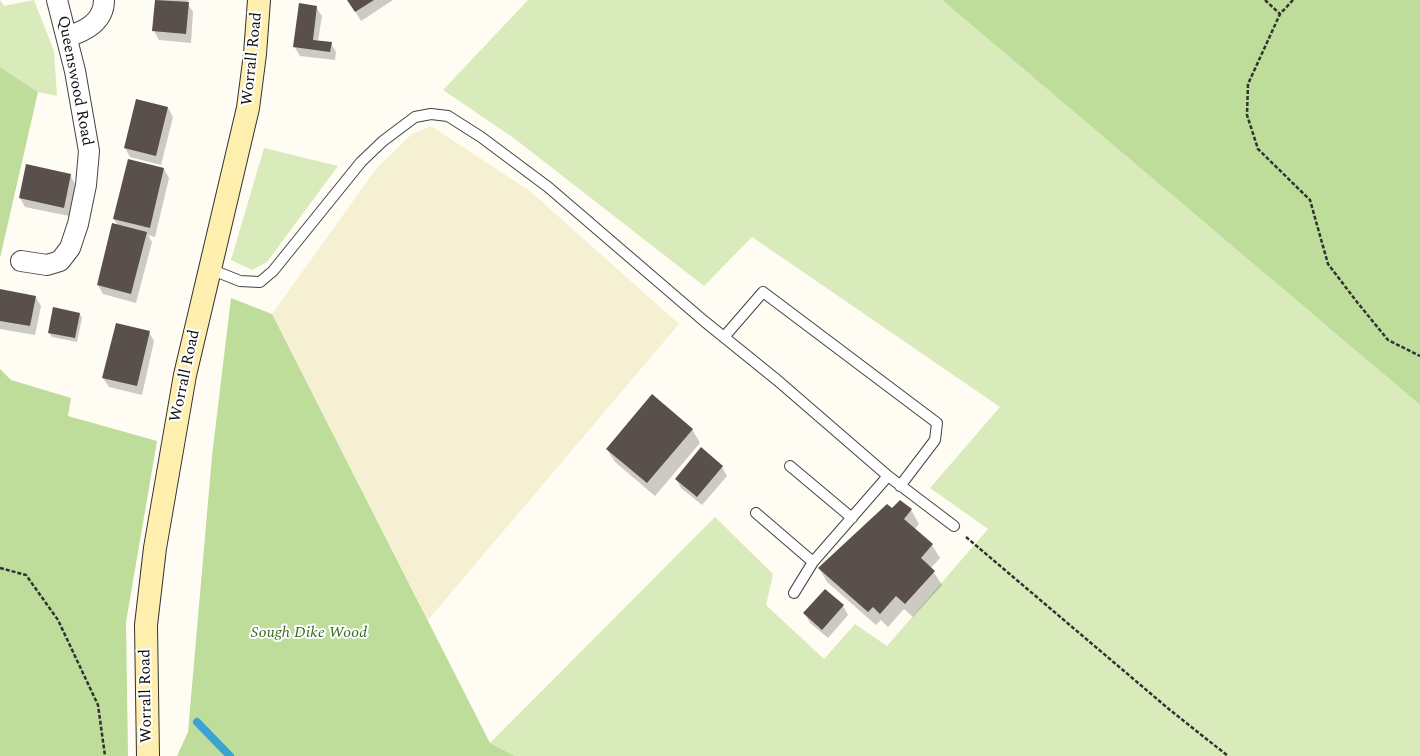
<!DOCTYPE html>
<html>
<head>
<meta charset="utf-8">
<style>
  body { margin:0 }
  canvas { display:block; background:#fffcf4 }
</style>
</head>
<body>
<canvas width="1420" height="756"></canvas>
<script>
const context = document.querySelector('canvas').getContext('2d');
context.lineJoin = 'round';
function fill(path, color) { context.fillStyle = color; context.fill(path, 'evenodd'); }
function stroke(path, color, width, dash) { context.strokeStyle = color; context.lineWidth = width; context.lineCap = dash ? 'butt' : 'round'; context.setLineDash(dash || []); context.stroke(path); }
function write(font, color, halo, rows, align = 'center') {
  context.font = font + ' Spectral,serif'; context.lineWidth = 4; context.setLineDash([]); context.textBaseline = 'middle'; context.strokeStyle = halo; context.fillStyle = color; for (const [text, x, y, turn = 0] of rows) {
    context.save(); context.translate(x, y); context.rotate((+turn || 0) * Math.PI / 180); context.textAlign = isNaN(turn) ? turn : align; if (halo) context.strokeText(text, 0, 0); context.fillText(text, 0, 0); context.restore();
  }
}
const farmland = new Path2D(`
  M431 126 530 191 679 324 428 620 272 314 376 169 412 134Z`);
const green = new Path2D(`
  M0 0 4 6 34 0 54 51 57 96 38 92 0 67Z
  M528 0H942L1420 405V756H515L490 743 715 517 773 574 766 605 824 659 855 624 887 646 988 529 930 488 1000 407 752 237 704 286 515 139 443 90Z
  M264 148 338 166 267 262 252 270 231 260Z`);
const forest = new Path2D(`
  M942 0H1420V405Z
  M0 67 38 92 0 258Z
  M231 298 272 314 490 743 515 756H177L188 732 212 456Z
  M0 369 11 380 71 398 68 416 157 441 126 622 128 756H0Z`);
const shadow = new Path2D(`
  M156 0H189L187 2 193 12 191 43 159 40 154 31Z
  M348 0H393L361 21Z
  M316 7 322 16 318 41 331 43 336 52 335 60 300 56 294 46Z
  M137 100 168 108 173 117 161 165 130 157 125 148Z
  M129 160 164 169 169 178 155 237 148 235 152 242 136 303 103 294 98 285 118 226 114 219Z
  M70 175 75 184 69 216 25 207 20 198Z
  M0 290 35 296 41 306 35 335 0 329Z
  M79 313 82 318 77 342 52 337 49 333Z
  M149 332 154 341 142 395 109 387 103 378Z
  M692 429 700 443 655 496 615 462 607 449Z
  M722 467 727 476 702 505 681 488 676 479Z
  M900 501 911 510 919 524 915 529 932 545 940 558 931 568 942 585 913 617 904 609 888 627 881 620 876 625 827 582 819 568 892 510Z
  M843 606 848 615 828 638 810 623 805 614Z`);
const stream = new Path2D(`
  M197 722 230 756`);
const building = new Path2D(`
  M155 0 189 2 186 34 152 31Z
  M347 0H374L355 12Z
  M299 3 317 6 313 40 332 42 330 52 293 47Z
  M136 99 168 107 156 156 124 148Z
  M128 159 164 168 150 228 113 219Z
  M26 164 71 174 64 208 19 198Z
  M112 223 147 232 131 294 97 285Z
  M0 289 36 296 30 326 0 321Z
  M53 307 80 313 75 338 48 333Z
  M116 323 150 331 137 386 102 378Z
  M652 394 693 429 647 483 606 449Z
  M701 447 723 466 697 497 675 479Z
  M900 500 912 509 904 519 933 544 921 558 935 571 905 604 896 596 880 614 873 607 868 612 818 568 887 504 892 508Z
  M825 589 844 605 822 630 803 613Z`);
const path = new Path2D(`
  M1265 0 1280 14
  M1293 0 1280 14 1248 84 1247 115 1258 149 1310 200 1328 264 1357 302 1388 340 1420 356
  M966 537 1170 710 1228 756
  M0 568 26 575 58 620 98 705 105 756`);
const lane = new Path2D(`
  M210 269 240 281 260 282 273 271 361 162 383 141 415 117 431 114 448 116 481 137 548 187 704 321 777 380 888 476 954 526
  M724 337 763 292 937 423 935 440 900 486
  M790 466 852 518
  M756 513 813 562
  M794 593 813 562 888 476`);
const street = new Path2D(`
  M67 37C85 31 104 22 104 0
  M21 261 47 265 60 261 70 248 78 224 86 185 89 151 75 71 57 0`);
const secondary = new Path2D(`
  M148 756 146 625 155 548 185 375 248 108 255 54 259 0`);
const streetNames = [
  ["Worrall Road",253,59,-84],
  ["Queenswood Road",74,81,79],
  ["Worrall Road",186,376,-78],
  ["Worrall Road",147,696,-91]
];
const parkNames = [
  ["Sough Dike Wood",309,634]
];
fill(farmland, '#f6f0d2');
fill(green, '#d9ebbb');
fill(forest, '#bedd9a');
fill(shadow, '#0003');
stroke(stream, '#3ba3d1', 8);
fill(building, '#59504c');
stroke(lane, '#434343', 12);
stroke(street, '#434343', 22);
stroke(secondary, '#323232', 24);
stroke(path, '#323232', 2.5, [4, 2]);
stroke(lane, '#fff', 10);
stroke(street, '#fff', 20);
stroke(secondary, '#ffefaf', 22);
write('16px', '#101010', '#fff', streetNames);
write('italic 16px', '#356b1d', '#fff', parkNames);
</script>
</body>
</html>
